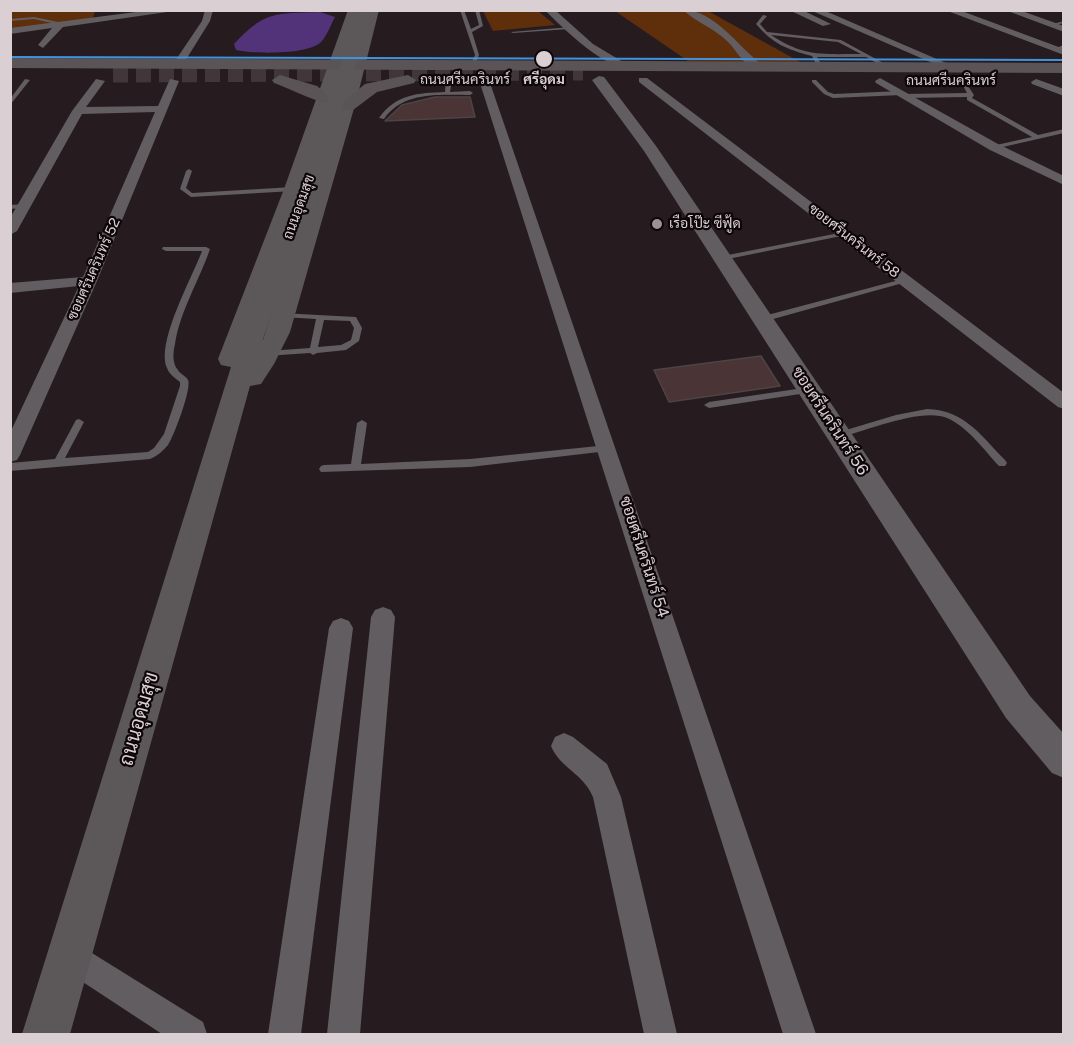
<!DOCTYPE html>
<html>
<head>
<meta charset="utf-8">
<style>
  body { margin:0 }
  #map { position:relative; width:1074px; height:1045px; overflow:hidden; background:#261c20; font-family:"Public Sans",sans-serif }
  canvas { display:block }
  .frame { position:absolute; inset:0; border:12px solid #dacfd3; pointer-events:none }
</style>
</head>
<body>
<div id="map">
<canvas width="1074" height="1045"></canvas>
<div class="frame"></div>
</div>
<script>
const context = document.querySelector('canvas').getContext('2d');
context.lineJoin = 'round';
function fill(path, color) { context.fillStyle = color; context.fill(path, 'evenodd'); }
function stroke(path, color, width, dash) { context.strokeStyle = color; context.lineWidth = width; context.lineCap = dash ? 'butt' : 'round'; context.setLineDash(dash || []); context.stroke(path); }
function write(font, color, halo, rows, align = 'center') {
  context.font = font + ' "Public Sans",Sarabun,sans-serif'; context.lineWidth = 4.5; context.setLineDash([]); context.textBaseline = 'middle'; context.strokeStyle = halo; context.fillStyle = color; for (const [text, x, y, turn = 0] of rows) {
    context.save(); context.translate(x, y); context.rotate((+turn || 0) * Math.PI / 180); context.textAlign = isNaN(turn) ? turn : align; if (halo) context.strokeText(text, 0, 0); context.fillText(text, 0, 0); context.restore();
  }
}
const green = new Path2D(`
  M10 11H95L93 18 11 29Z
  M483 11H538L555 25 493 31Z
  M615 11H708L802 63 688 61Z`);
const water = new Path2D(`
  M320 12 335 17C331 24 327 36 321 42 308 55 253 54 236 50L234 44C266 10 275 14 320 12Z`);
const building = new Path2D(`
  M435 97H470L475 117 385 121 402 105Z
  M761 356 780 386 669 402 654 370Z`);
const primaryTunnel = new Path2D(`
  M113 75 583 73`);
const service = new Path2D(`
  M460 10H464L471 29 479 25 475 10H479L483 26 472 32 479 55 475 65 471 64 475 55Z
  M763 15 767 16 760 24 767 32 841 40 887 65 882 66 866 57H817L822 65 817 66 812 56C786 49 773 44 756 24ZM771 35 838 42 861 54C822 54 804 57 771 35Z
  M34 17 63 23V24L61 25 34 19 10 21V19Z
  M1064 21V23L1051 26 1049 25Z
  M571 27 569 29 513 33 511 32Z
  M1064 45V48L1055 50 1053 49Z
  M449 78 452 80 450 92 470 91 473 93 470 95C440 95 403 91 384 119L379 118C396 94 418 93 445 92L446 80Z
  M25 79 30 80 10 105V99Z
  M812 80H816L828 92 834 94 901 91 904 93 901 95 833 98 824 94 812 82Z
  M964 80 974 95 972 98 1038 135 1064 129V133L994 149 992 148V146L1032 137 967 100V97L904 98 901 96 904 94 967 93 961 82Z
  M189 169 192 171 186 188 192 193 293 187 296 189 293 191 191 197 180 189 186 171Z
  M10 205 25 204 28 206 25 208 10 209Z
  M844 232 848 234 846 235 723 260 719 258 723 256Z
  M163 247H206L210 249C199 281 180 311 175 344 173 352 172 364 178 370 180 374 186 376 188 380 192 388 174 436 168 445 163 451 157 456 150 459L10 471V463L55 459 76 420 79 419 84 422 65 458 148 452 154 448 164 434 180 386V382C175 378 169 374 167 368 156 342 192 278 202 251H166L162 249Z
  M903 279 910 281 766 321H760L759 319 760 317Z
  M280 313 356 317 362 328 359 341 346 350 317 353 313 355 310 353 265 356 264 354 268 351 310 348 316 319 283 317H280ZM324 320 350 321 354 328 351 340 341 345 318 347Z
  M810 387 814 390 813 392 709 408 704 405 709 402Z
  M927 409C965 410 981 436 1005 460L1007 463 1005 466H999C984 450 968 427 947 418 923 407 864 431 839 438L834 435 836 433 896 415Z
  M362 420 367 423 361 464 470 459 608 445 613 448 608 451 470 467 321 472 319 469 321 466 324 465 351 464 357 423Z`);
const minor = new Path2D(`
  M152 10H181L63 27 43 48 38 45 52 28 10 34V28Z
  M205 10H213L210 21 182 66H174L173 64 202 21Z
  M545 10H555L593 44 623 62V66C604 68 558 24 545 10Z
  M683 10C714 10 737 45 760 63V67C744 69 737 50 727 41 715 29 696 22 683 10Z
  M789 10H802L831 24 823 26Z
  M810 10H823L953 66 944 68Z
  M945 10H959L1064 49V55Z
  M1005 10H1019L1064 26V32Z
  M480 78 489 80 816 1034H783L479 80Z
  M639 78H647L1064 393V409L1058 407 639 82Z
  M880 78 998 144 1064 176V185L990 150 876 83 875 81Z
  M96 79 105 81 86 107 158 106 170 79 179 81 97 281 20 455 17 460 10 462V433L79 286 10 293V283L83 277 155 112 82 114 17 231 10 235V218L72 111Z
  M1036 79 1064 89V96L1032 84 1031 82Z
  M383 607 391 610 395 617 360 1034H327L371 617 375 610Z
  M341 618 349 621 353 628 301 1034H268L329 628 333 621Z
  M564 733 573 737 607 764 621 797 677 1034H644L593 797C583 773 560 768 551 746L555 737Z
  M71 940 203 1022 207 1034H162L60 967 55 956 60 945Z`);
const tertiary = new Path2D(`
  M599 76 604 77 656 146 1030 696 1064 734V778L1052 773 1006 718 644 151 592 80Z`);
const secondary = new Path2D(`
  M348 10H360L302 189 251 333 259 335 263 340 333 127 367 10H379L357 98 290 332 274 364 261 384 250 386 70 1034H22L231 367 221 365 218 359 284 189Z`);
const primary = new Path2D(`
  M10 58 1064 63V73L10 68Z
  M280 75 317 86 333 99 330 103C322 105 286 87 274 83L272 80Z
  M408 75 416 80 414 83 377 92 353 110H341L338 106 365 84Z`);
const secondaryBridgeFar2 = new Path2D(`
  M340 92 365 10`);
const secondaryBridgeFar1 = new Path2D(`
  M299 206 340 90`);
const secondaryBridge = new Path2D(`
  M251 340 300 205`);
const metro1 = new Path2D(`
  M10 56 1064 59V61L10 58Z`);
const markers = [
  [544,59,9,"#dacfd3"],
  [657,224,6,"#9b9094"]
];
const farStreetnames = [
  ["ถนนศรีนครินทร์",465,80],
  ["ถนนศรีนครินทร์",951,81],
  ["ถนนอุดมสุข",299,207,-70],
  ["ซอยศรีนครินทร์ 58",854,241,38],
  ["ซอยศรีนครินทร์ 52",94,269,-66]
];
const farStopnames = [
  ["ศรีอุดม",544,80]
];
const farPoinames = [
  ["เรือโป๊ะ ซีฟู้ด",669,224]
];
const streetNames = [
  ["ซอยศรีนครินทร์ 56",830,421,57],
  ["ซอยศรีนครินทร์ 54",644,557,72]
];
const nearStreetnames = [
  ["ถนนอุดมสุข",139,719,-74]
];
fill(green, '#5f2e0b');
fill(water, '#523278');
fill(building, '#4a3436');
stroke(building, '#4c4445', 1.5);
stroke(primaryTunnel, '#41373b', 15, [15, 8]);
fill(service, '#625d60');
fill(minor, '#625d60');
fill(tertiary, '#625d60');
fill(secondary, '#5c5759');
fill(primary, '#5b5457');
stroke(secondaryBridgeFar2, '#5c5759', 14);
stroke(secondaryBridgeFar1, '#5c5759', 17);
stroke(secondaryBridge, '#5c5759', 22);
fill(metro1, '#4094de');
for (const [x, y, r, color] of markers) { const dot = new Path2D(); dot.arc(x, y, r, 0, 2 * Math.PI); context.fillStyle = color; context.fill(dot); stroke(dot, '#0d0609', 2); }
write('14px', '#dacfd3', '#0d0609', farStreetnames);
write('bold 14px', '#dacfd3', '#0d0609', farStopnames);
write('14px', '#dacfd3', '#0d0609', farPoinames, 'left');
write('16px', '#dacfd3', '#0d0609', streetNames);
write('20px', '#dacfd3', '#0d0609', nearStreetnames);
</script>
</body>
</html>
